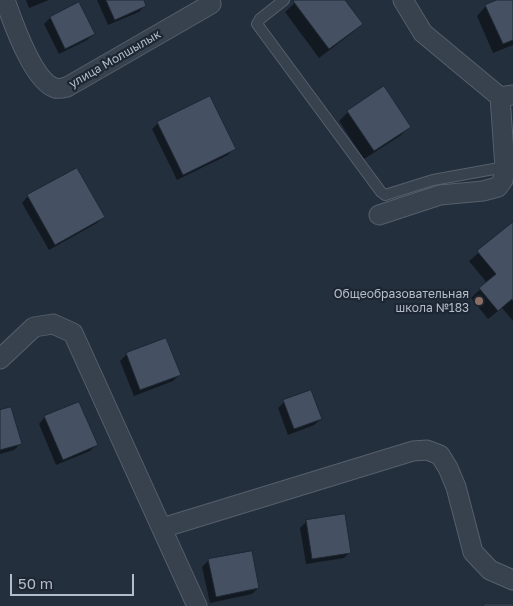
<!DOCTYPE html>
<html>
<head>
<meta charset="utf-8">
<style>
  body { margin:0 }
  #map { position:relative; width:513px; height:606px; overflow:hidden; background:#242f3e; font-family:"Golos Text",sans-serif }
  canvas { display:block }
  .scale { position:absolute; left:10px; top:574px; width:124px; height:22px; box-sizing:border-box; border:2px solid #b4bcc9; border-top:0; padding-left:6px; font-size:15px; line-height:18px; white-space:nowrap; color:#b4bcc9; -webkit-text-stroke:4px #1d2633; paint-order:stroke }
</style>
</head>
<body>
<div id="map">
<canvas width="513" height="606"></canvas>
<div class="scale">50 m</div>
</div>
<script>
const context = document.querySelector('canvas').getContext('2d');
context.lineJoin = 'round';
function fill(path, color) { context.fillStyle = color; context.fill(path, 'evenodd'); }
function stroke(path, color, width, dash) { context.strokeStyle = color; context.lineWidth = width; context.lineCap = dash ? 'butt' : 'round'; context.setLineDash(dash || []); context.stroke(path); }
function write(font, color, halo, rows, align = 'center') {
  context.font = font + ' "Golos Text",sans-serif'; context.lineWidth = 4.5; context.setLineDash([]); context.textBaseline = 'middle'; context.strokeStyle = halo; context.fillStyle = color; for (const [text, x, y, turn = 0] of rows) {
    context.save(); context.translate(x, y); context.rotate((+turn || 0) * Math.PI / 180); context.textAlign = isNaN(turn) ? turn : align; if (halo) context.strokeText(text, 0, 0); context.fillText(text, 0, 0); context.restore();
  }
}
const shadow = new Path2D(`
  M26 0H49L29 8Z
  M97 0H142L145 5 139 12 108 25Z
  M298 0H343L361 24 352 33 319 58 285 12Z
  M501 0H513V45L493 53 477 16 486 6Z
  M50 18 94 34 87 40 59 54 44 24Z
  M348 112 409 127 400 136 364 159 339 121Z
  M158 123 234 148 228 155 177 180 152 129Z
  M28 196 103 217 97 223 49 250 22 203Z
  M513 223V321L502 308 488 319 471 298 487 283 469 261Z
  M127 354 179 375 173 381 134 396 120 361Z
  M284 402 321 419 314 425 288 435 278 408Z
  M0 411 20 444 14 450 0 454Z
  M45 417 96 445 90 451 56 465 39 424Z
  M307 521 350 552 344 558 306 564 300 528Z
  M209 560 258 588 252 594 210 603 202 567Z`);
const building = new Path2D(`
  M106 0H144L146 6 115 20Z
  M295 0H345L363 24 329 49 293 1Z
  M497 0H513V40L503 44 485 5Z
  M79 2 95 34 65 49 50 17Z
  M384 86 411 127 374 151 347 111Z
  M210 96 236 149 183 175 157 122Z
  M77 168 105 217 55 245 27 195Z
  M513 222V301L512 299 498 311 479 288 496 274 477 251Z
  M166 338 181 375 140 390 126 353Z
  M311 390 322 419 294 429 283 400Z
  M79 402 98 445 63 460 44 416Z
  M11 407 22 444 0 450V410Z
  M345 514 351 553 312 559 306 520Z
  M252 551 259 588 216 597 208 559Z
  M484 604H513V606H484Z`);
const lane = new Path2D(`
  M284 0 260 19 257 24 381 192 385 195 433 180 505 167`);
const street = new Path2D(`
  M5 0C12 20 33 81 55 88 58 89 63 88 67 87L211 4
  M403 0 423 33 500 97
  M379 215 440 195 483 191 498 187 503 180 505 167 500 97 513 95
  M0 359 34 327 53 324 73 333 197 606
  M162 528 413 451 427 450 440 455 448 468 456 487 473 552 490 570 513 580`);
const markers = [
  [479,301,5,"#8d6e63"]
];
const streetNames = [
  ["улица Молшылык",115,59,-30]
];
const poiNames = [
  ["Общеобразовательная",469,294],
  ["школа №183",469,308]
];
fill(shadow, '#0007');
fill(building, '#455162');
stroke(building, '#1f2835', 1);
stroke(lane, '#565f6c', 12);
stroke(street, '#565f6c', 21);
stroke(lane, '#38414e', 10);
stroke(street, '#38414e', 19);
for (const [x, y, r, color] of markers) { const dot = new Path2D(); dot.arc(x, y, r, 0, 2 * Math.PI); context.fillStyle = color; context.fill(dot); stroke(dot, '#1d2633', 2); }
write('12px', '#b4bcc9', '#1d2633', streetNames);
write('12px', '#b4bcc9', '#1d2633', poiNames, 'right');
</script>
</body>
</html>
